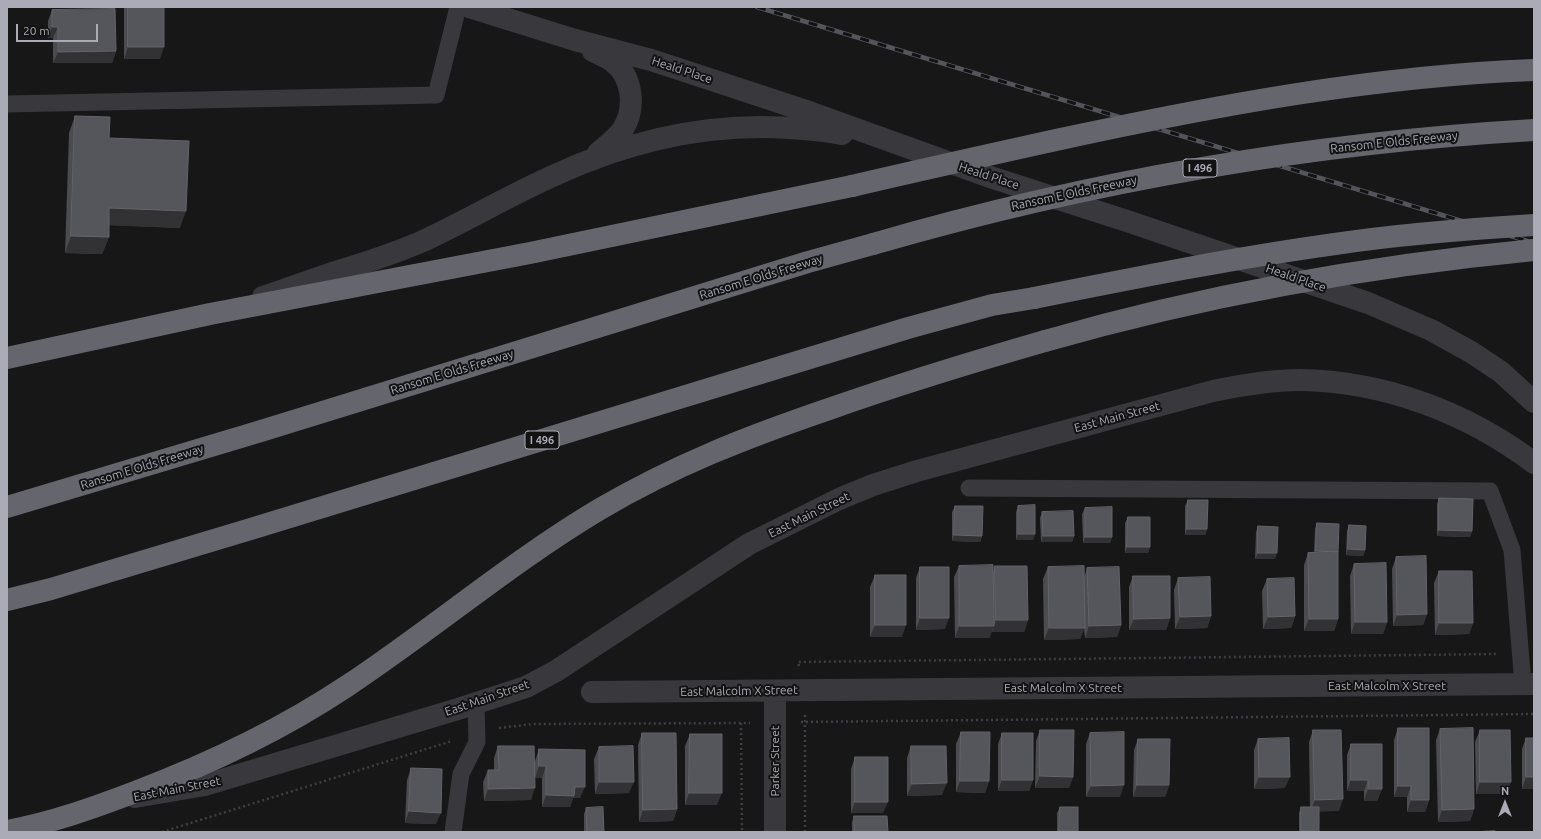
<!DOCTYPE html>
<html>
<head>
<meta charset="utf-8">
<style>
  body { margin:0 }
  #map { position:relative; width:1541px; height:839px; overflow:hidden; background:#171718; font-family:Ubuntu,sans-serif }
  canvas { display:block }
  .frame { position:absolute; inset:0; border:8px solid #aaabb7; pointer-events:none }
  .north { position:absolute; left:1485px; top:783px; width:40px; height:40px; -webkit-text-stroke:3px #121213; paint-order:stroke; rotate:0deg; font-size:11px; font-weight:700; line-height:16px; text-align:center; color:#aaabb7 }
  .north::after { content:''; display:block; margin:auto; width:14px; height:18px; background:#aaabb7; clip-path:polygon(50% 0,100% 100%,50% 72%,0 100%) }
  .scale { position:absolute; left:16px; top:24px; width:82px; height:18px; box-sizing:border-box; border:2px solid #aaabb7; border-top:0; padding-left:5px; font-size:12px; line-height:14px; white-space:nowrap; color:#aaabb7; -webkit-text-stroke:3px #121213; paint-order:stroke }
</style>
</head>
<body>
<div id="map">
<canvas width="1541" height="839"></canvas>
<div class="frame"></div>
<div class="north">N</div>
<div class="scale">20 m</div>
</div>
<script>
const context = document.querySelector('canvas').getContext('2d');
context.lineJoin = 'round';
function stroke(path, color, width, dash) { context.strokeStyle = color; context.lineWidth = width; context.lineCap = dash ? 'butt' : 'round'; context.setLineDash(dash || []); context.stroke(path); }
function fill(path, color) { context.fillStyle = color; context.fill(path, 'evenodd'); }
function write(font, color, halo, rows, align = 'center') {
  context.font = font + ' Ubuntu,sans-serif'; context.lineWidth = 4; context.setLineDash([]); context.textBaseline = 'middle'; context.strokeStyle = halo; context.fillStyle = color; for (const [text, x, y, turn = 0] of rows) {
    context.save(); context.translate(x, y); context.rotate((+turn || 0) * Math.PI / 180); context.textAlign = isNaN(turn) ? turn : align; if (halo) context.strokeText(text, 0, 0); context.fillText(text, 0, 0); context.restore();
  }
}
const path = new Path2D(`
  M799 666 798 662 1499 654
  M805 715V832
  M801 722 1534 714
  M741 723 742 832
  M499 728 533 724 750 723
  M162 832 452 741`);
const service = new Path2D(`
  M7 104 436 95 458 7
  M969 488 1490 491 1512 550 1523 685
  M453 832 461 774 477 742 476 703`);
const minor = new Path2D(`
  M775 691V832
  M592 692 1534 684`);
const tertiary = new Path2D(`
  M469 7 575 40 651 60 694 74 812 113 987 176 1127 221 1368 303 1431 330 1471 352 1501 372 1534 402
  M593 51C599 54 607 57 612 61 633 76 636 108 623 129 617 138 606 146 598 153
  M263 297C291 288 318 277 345 269 371 261 398 252 423 241 468 220 510 195 555 175 633 139 717 121 803 129 816 130 829 131 842 134
  M135 797 205 785 458 709 526 687 556 671 749 544 839 499 873 485 917 471 1213 391C1242 385 1271 380 1300 380 1384 381 1468 413 1534 463`);
const motorway = new Path2D(`
  M7 358 210 314 530 253 852 186
  M7 507 261 431 808 262 873 244
  M7 600 51 589 254 528 908 328 992 305 1034 298
  M7 831C51 823 93 808 135 792 209 764 281 730 347 686 433 629 511 562 600 509 675 465 747 437 829 409 900 384 972 362 1045 341`);
const rail = new Path2D(`
  M757 7 1534 243`);
const motorwayBridge = new Path2D(`
  M852 186C920 170 988 155 1056 140 1213 106 1373 76 1534 70
  M873 244C1090 181 1309 143 1534 130
  M1034 298C1134 278 1234 258 1335 244 1401 234 1468 229 1534 225
  M1045 341C1205 295 1368 266 1534 250`);
const wall = new Path2D(`
  M124 7H164L160 59H124Z
  M52 10 116 51 112 63H53V38H48V21Z
  M75 116 109 138 180 228 109 225V237L102 254 65 253 69 133Z
  M1439 498 1472 531 1470 537 1437 536V504Z
  M1188 500 1207 529 1205 535H1185V506Z
  M955 506 982 536 980 542 952 541V512Z
  M1018 506 1035 534 1033 540H1016V512Z
  M1085 508 1112 537 1110 543H1083L1082 514Z
  M1042 512 1074 536 1072 542H1041L1040 518Z
  M1128 517 1150 547 1148 553H1125V523Z
  M1317 523 1338 552V619L1334 631H1304V565L1308 553H1314L1315 529Z
  M1349 525 1365 550 1363 556 1346 555 1347 531Z
  M1258 526 1275 559H1255L1256 532Z
  M1396 557 1427 614 1423 625 1393 626 1392 569Z
  M1354 564 1387 622 1383 634H1351L1350 576Z
  M959 566 993 571 995 566 1028 620 1024 632H992V631L989 638H955L954 577Z
  M920 567 945 629 916 630V578Z
  M1048 567 1084 578 1087 568 1121 625 1117 637 1085 638 1084 628 1080 639 1044 640 1043 579Z
  M1439 571 1473 623 1469 634 1435 635 1434 583Z
  M875 575 902 637H870V587Z
  M1133 576 1170 618 1166 630H1129V587Z
  M1178 578 1211 616 1207 628 1175 629 1174 590Z
  M1267 579 1295 616 1291 628 1263 629 1262 591Z
  M1398 728 1429 800 1425 812H1407V797H1394V740Z
  M1440 729 1474 809 1470 821 1438 822 1436 740Z
  M1040 730 1073 777 1069 788H1035L1036 741Z
  M1313 730 1339 811H1319V832H1299V813L1301 807H1310L1309 742Z
  M1480 730 1506 794H1476L1475 742Z
  M961 732 989 781 985 793 956 792V744Z
  M642 733 677 809 673 821 639 822 638 745Z
  M1002 733 1033 780 1029 791H998V744Z
  M1090 733 1120 797H1086V744Z
  M690 734 717 805H685V746Z
  M1526 738 1534 789H1522V749Z
  M1138 739 1169 785 1165 797H1133L1134 750Z
  M1258 739 1285 788 1254 789V750Z
  M1351 744 1382 789 1377 801H1364V791H1347V755Z
  M498 746 535 761 539 749 580 798H573L570 807H542V778H535L531 800 484 801 483 782 488 770H494V758Z
  M911 746 942 795 907 796V758Z
  M599 747 629 793 595 794 594 759Z
  M855 757 883 813H851V769Z
  M411 768 436 824 405 823 407 780Z
  M1060 807H1078V832H1057V813Z
  M586 808 604 832H584V814Z
  M854 816 888 832H852V822Z`);
const shadedWall = new Path2D(`
  M52 27H58L53 38H48Z
  M128 47H164L160 59H124Z
  M116 51 112 63H53L58 52Z
  M109 208 186 211 180 228 103 225Z
  M71 236 109 237 102 254 65 253Z
  M1187 529H1207L1205 535H1185Z
  M1439 530 1472 531 1470 537 1437 536Z
  M1018 534H1035L1033 540H1016Z
  M954 535 982 536 980 542 952 541Z
  M1043 536H1074L1072 542H1041Z
  M1085 537H1112L1110 543H1083Z
  M1127 547H1150L1148 553H1125Z
  M1348 549 1365 550 1363 556 1346 555Z
  M1316 551 1338 552 1336 558 1314 557Z
  M1258 553H1277L1275 559H1255Z
  M1427 614 1423 625 1393 626 1397 615Z
  M1211 616 1207 628 1175 629 1180 617Z
  M1295 616 1291 628 1263 629 1268 617Z
  M920 618H949L945 629 916 630Z
  M1170 618 1166 630H1129L1134 619Z
  M1309 619H1338L1334 631H1304Z
  M996 620H1028L1024 632H992Z
  M1355 622H1387L1383 634H1351Z
  M1439 623H1473L1469 634 1435 635Z
  M875 625H906L902 637H870Z
  M1121 625 1117 637 1085 638 1089 626Z
  M959 626H994L989 638H955Z
  M1049 628H1085L1080 639 1044 640Z
  M539 766H546L542 778H535Z
  M1040 776 1073 777 1069 788H1035Z
  M1259 777H1290L1285 788 1254 789Z
  M1526 777H1534V789H1522Z
  M1002 780H1033L1029 791H998Z
  M1351 780H1368L1364 791H1347Z
  M960 781H989L985 793 956 792Z
  M599 782H634L629 793 595 794Z
  M1480 782H1511L1506 794H1476Z
  M947 783 942 795 907 796 912 784Z
  M1124 785 1120 797H1086L1091 786Z
  M1137 785H1169L1165 797H1133Z
  M1398 786H1411L1407 797H1394Z
  M575 787H585L580 798H573L570 807H542L546 795Z
  M535 788 531 800 484 801 488 789Z
  M1368 789H1382L1377 801H1364Z
  M689 793H722L717 805H685Z
  M1343 799 1339 811 1310 812 1315 800Z
  M1411 800H1429L1425 812H1407Z
  M855 802H888L883 813H851Z
  M677 809 673 821 639 822 643 810Z
  M1474 809 1470 821 1438 822 1442 810Z
  M409 811 441 813 436 824 405 823Z
  M1059 831 1078 832H1059Z
  M1301 831H1319V832H1301Z`);
const building = new Path2D(`
  M128 7H164V47H128Z
  M115 9 116 51 58 52V27H52V10Z
  M75 116 110 117 109 138 189 141 186 211 109 208V237L71 236Z
  M1439 498 1473 499 1472 531 1439 530Z
  M1188 500H1208L1207 529H1187Z
  M1035 505V534H1018V506Z
  M955 506H983L982 536 954 535Z
  M1112 507V537H1085V508Z
  M1073 511 1074 536H1043L1042 512Z
  M1128 517H1150V547H1127Z
  M1317 523 1339 524 1338 552 1316 551Z
  M1349 525 1366 526 1365 550 1348 549Z
  M1258 526 1278 527 1277 553H1258Z
  M1338 552V619H1309L1308 553Z
  M1426 556 1427 614 1397 615 1396 557Z
  M1386 563 1387 622H1355L1354 564Z
  M993 565 994 626H959V566Z
  M995 566H1027L1028 620H996Z
  M1084 566 1085 628H1049L1048 567Z
  M920 567H949V618H920Z
  M1119 567 1121 625 1089 626 1087 568Z
  M1439 571H1472L1473 623H1439Z
  M875 575H906V625H875Z
  M1133 576H1170V618L1134 619Z
  M1210 577 1211 616 1180 617 1178 578Z
  M1294 578 1295 616 1268 617 1267 579Z
  M1398 728H1429V800H1411V786H1398Z
  M1473 728 1474 809 1442 810 1440 729Z
  M1040 730H1074L1073 777 1040 776Z
  M1313 730H1341L1343 799 1315 800Z
  M1480 730H1510L1511 782H1480Z
  M961 732H990L989 781H960Z
  M1124 732V785L1091 786 1090 733Z
  M642 733H676L677 809 643 810Z
  M1002 733H1033V780H1002Z
  M690 734H722V793H689Z
  M1289 738 1290 777H1259L1258 739Z
  M1526 738H1534V777H1526Z
  M1138 739H1170L1169 785H1137Z
  M1351 744H1382V789H1368V780H1351Z
  M498 746H534L535 788 488 789V770H499Z
  M633 746 634 782H599V747Z
  M911 746H946L947 783 912 784Z
  M539 749 585 750V787H575L574 796 546 795V766H539Z
  M855 757H888V802H855Z
  M411 768 442 769 441 813 409 811Z
  M603 807 604 832H587L586 808Z
  M1060 807H1078V832L1059 831Z
  M1301 807H1319V831H1301Z
  M854 816H887L888 832H855Z
  M1495 831V832H1474Z`);
const shields = [
  [1200,168,34],
  [542,440,34]
];
const shieldNames = [
  ["I 496",1200,168],
  ["I 496",542,440]
];
const streetNames = [
  ["Heald Place",682,70,18],
  ["Ransom E Olds Freeway",1394,142,-6],
  ["Heald Place",989,176,18],
  ["Ransom E Olds Freeway",1074,193,-12],
  ["Ransom E Olds Freeway",761,277,-17],
  ["Heald Place",1296,278,19],
  ["Ransom E Olds Freeway",452,372,-17],
  ["East Main Street",1117,417,-15],
  ["Ransom E Olds Freeway",142,467,-17],
  ["East Main Street",809,515,-26],
  ["East Malcolm X Street",1387,686],
  ["East Malcolm X Street",1063,688],
  ["East Malcolm X Street",739,691,-1],
  ["East Main Street",487,698,-19],
  ["Parker Street",775,761,-90],
  ["East Main Street",177,789,-11]
];
stroke(path, '#3e3e44', 2.5, [2, 3]);
stroke(service, '#39383d', 17);
stroke(minor, '#39383d', 22);
stroke(tertiary, '#39383d', 22);
stroke(motorway, '#65656d', 22);
stroke(rail, '#54555c', 4.5);
stroke(rail, '#121213', 3, [9]);
stroke(motorwayBridge, '#65656d', 22);
fill(wall, '#4b4b50');
fill(shadedWall, '#323235');
fill(building, '#55565b');
stroke(building, '#636369', 1);
for (const [x, y, w] of shields) { const box = new Path2D(); box.roundRect(x - w / 2, y - 9, w, 18, 3); context.fillStyle = '#121213'; context.fill(box); stroke(box, '#aaabb7', 1); }
write('bold 11px', '#aaabb7', null, shieldNames);
write('12px', '#aaabb7', '#121213', streetNames);
</script>
</body>
</html>
